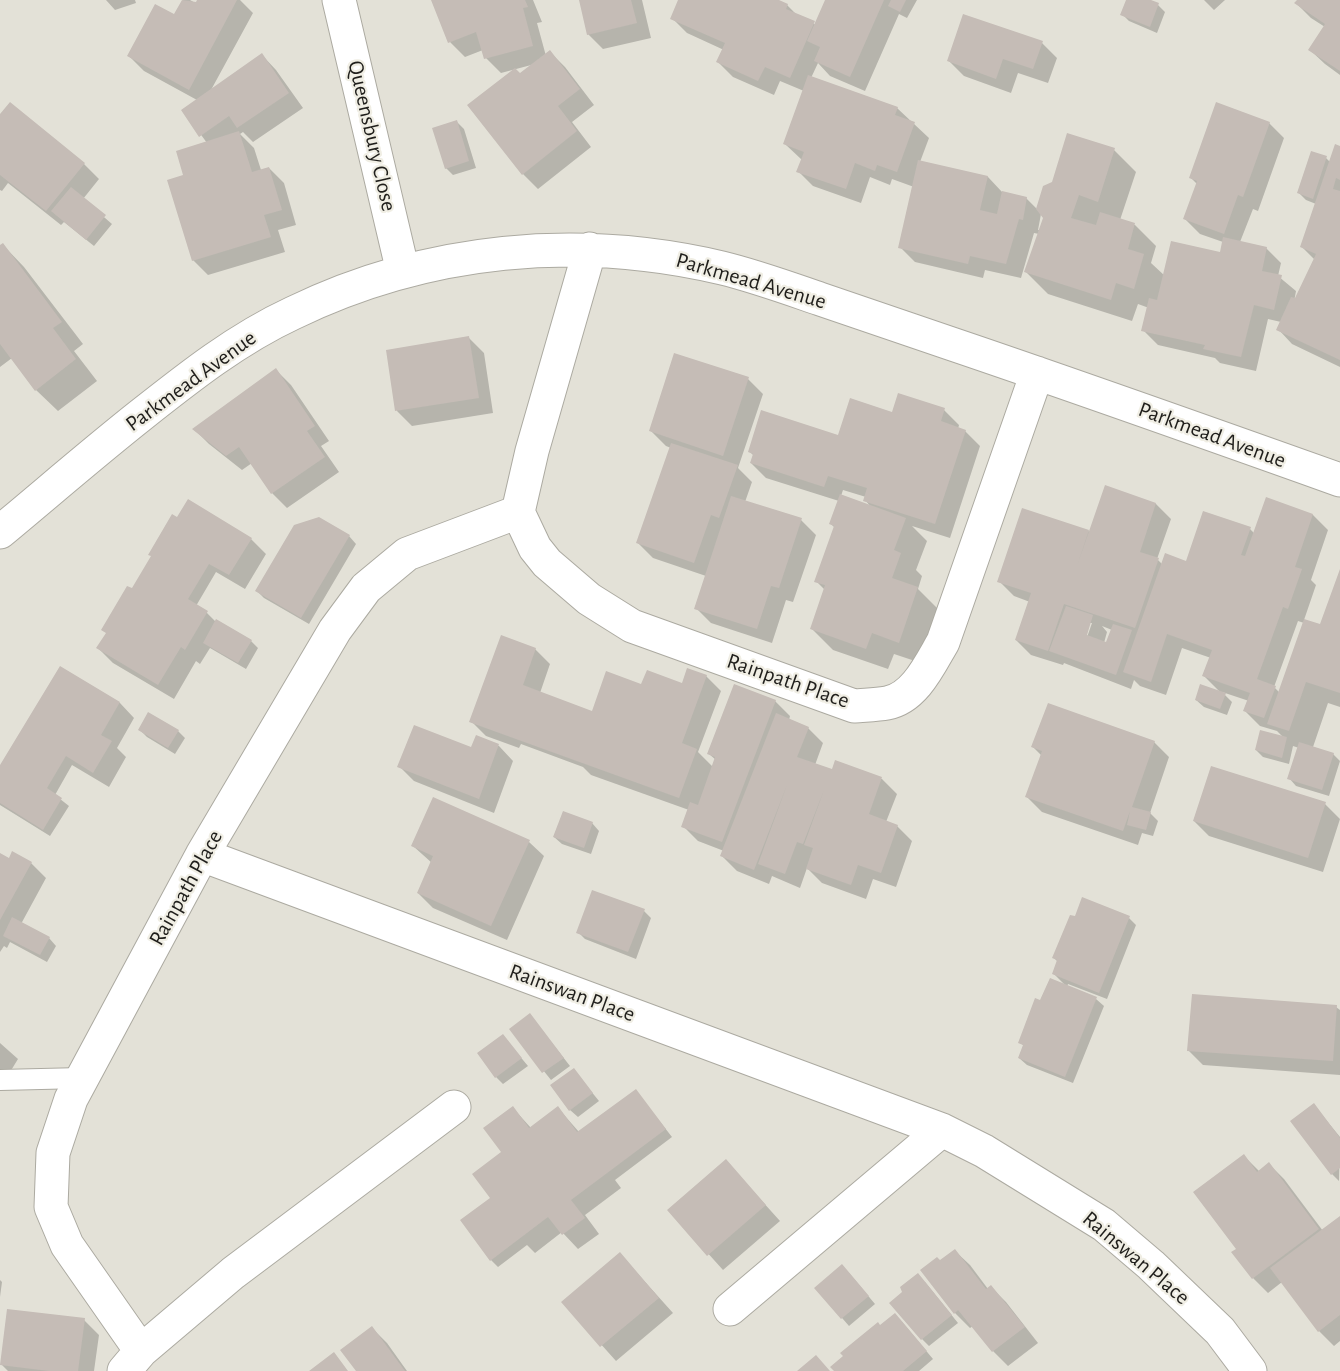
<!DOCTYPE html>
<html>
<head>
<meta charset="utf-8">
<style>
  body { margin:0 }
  canvas { display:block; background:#e3e1d7 }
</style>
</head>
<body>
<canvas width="1340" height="1371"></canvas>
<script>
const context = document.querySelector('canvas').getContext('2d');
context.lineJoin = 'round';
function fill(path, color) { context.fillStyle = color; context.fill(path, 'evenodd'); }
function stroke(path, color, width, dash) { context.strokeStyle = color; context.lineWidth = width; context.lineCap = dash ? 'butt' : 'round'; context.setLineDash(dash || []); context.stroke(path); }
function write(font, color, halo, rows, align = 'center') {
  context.font = font + ' "Alegreya Sans",sans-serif'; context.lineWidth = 4.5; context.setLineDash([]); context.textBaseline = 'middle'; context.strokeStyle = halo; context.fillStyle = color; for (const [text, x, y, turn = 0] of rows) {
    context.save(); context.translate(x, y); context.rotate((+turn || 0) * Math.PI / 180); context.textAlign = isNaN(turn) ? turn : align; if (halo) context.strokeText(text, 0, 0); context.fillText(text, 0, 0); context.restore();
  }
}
const shadow = new Path2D(`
  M106 0H135L136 3 115 10Z
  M183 0H190L197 4 199 0H240L253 13 211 90 262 55 276 70 303 108 253 142 243 132 240 134 254 148 261 170 269 168 284 183 296 225 278 230 285 252 208 275 193 260 184 176 207 143 183 110 197 100 144 71 129 56 175 16Z
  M433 0H533L542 22 537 23 546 56 550 52 565 67 594 105 572 122 591 147 538 189 523 174 520 75 535 64 501 73 486 58 483 50 465 57 450 42Z
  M580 0H642L651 38 603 49 588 34Z
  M680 0H775L787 5 797 15 816 25 827 0H917L907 18 899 14 865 91 830 76 818 63 811 78 897 108 929 138 920 162 988 177 1003 193 1026 198 1037 209 1114 150 1136 172 1120 220 1135 225 1156 246 1151 263 1165 276 1221 254 1223 242 1200 234 1185 219 1198 185 1190 177 1269 123 1284 138 1258 211 1253 209 1240 242 1266 248 1281 263 1278 276 1296 291 1294 302 1315 260 1302 247 1316 204 1306 200 1299 193 1326 158 1330 162 1340 147V367L1292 344 1278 329 1281 322 1268 319 1256 371 1220 363 1215 358 1158 345 1143 330 1149 308 1138 304 1132 321 1048 294 1026 272 1039 234 1034 233 1021 278 985 270 983 278 915 262 900 247 914 187 892 179 890 185 870 177 861 203 813 186 798 171 802 160 785 144 804 91 780 81 774 95 733 77 718 62 724 50 687 33 672 18ZM1041 214 1044 218 1040 230H1038Z
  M1128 0H1147L1158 5 1165 12 1157 33 1129 21 1122 14Z
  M1204 0H1225L1214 10Z
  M1298 0H1340V75L1325 64 1310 50 1325 27 1311 18 1296 3Z
  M1042 43 1057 58 1048 83 1018 73 1011 93 964 76 949 61Z
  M0 117 84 164 99 179 83 199 112 224 94 246 64 222 61 225 8 183 2 191 0 190Z
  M457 122 464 129 476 168 453 175 446 168Z
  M3 245 24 267 83 344 74 351 97 381 58 411 36 390 12 358 0 367V247Z
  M469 338 484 353 493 413 412 426 397 411 387 351Z
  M276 370 291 385 329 441 321 446 339 472 287 508 272 493 252 463 242 470 209 444 194 429Z
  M748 379 763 394 738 468 752 482 745 502 801 520 816 535 793 602 786 600 772 643 711 623 696 608 706 576 653 558 638 543 671 448 666 446 651 431Z
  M944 410 959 425 958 429 965 431 980 446 950 538 912 526 927 541 916 570 922 576 918 589 939 610 921 663 894 654 888 669 833 650 811 628 825 590 816 581 835 528 831 524 839 501 766 478 751 463 754 456 750 452 839 437 893 414ZM843 490 866 497 865 500 871 507 841 496Z
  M1106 487 1156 504 1171 519 1157 559 1162 564 1187 563 1250 529 1255 534 1266 499 1313 515 1328 530 1311 580 1316 585 1304 620 1321 626 1340 572V707L1328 703 1313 747 1333 754 1340 761 1329 796 1296 786 1289 778 1299 748 1293 746 1289 764 1263 757 1256 750 1283 737 1277 731 1260 726 1245 711 1249 701 1222 692 1232 702 1227 715 1204 707 1196 700 1222 694 1204 676 1211 658 1182 648 1166 695 1140 686 1134 680 1131 689 1064 663 1063 665 1031 655 1016 640 1030 602 1014 596 999 581 1023 510 1091 532ZM1298 621 1304 623 1279 692 1274 687ZM1089 623H1092L1085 643ZM1102 626 1112 630 1107 644 1104 643 1107 632Z
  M349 536 356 544 309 624 264 598 257 591Z
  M251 539 266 554 245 589 216 572 196 606 207 613 216 622 251 641 258 648 246 669 210 648 200 664 196 661 174 699 113 663 98 648 132 590Z
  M535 649 550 664 540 693 593 713 642 686 683 685 706 676 721 691 698 752 713 767 716 760 709 754 775 701 790 716 789 720 808 728 823 743 815 765 833 771 836 762 882 779 897 794 886 822 897 826 912 841 896 887 873 879 866 899 822 883 807 868 800 888 772 876 769 884 737 871 722 856 724 851 698 841 683 826 689 810 591 775 583 767 521 744 519 748 486 736 471 721Z
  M61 668 120 703 134 718 117 748 126 757 109 787 72 765 55 795 69 806 50 836 0 805V768Z
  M140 730 178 731 185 738 175 754 147 737Z
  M477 737 499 746 513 761 494 813 414 781 399 766 472 749Z
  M1154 742 1169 757 1150 813 1158 821 1153 836 1142 833 1138 845 1042 812 1027 797 1042 756 1033 747Z
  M1325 804 1340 819 1323 872 1209 836 1194 821Z
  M592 823 599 831 591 854 562 844 554 837Z
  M529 842 544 856 507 940 433 908 418 893 432 863 413 846Z
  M0 854 9 860 31 863 46 878 21 924 49 938 56 946 47 962 10 942 7 948 4 946 0 952Z
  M644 911 651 918 636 959 585 939 578 932Z
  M1129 918 1136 925 1107 999 1068 984 1067 987 1096 999 1104 1006 1073 1083 1027 1065 1019 1058 1024 1046 1020 1042 1041 1002 1066 986 1054 974 1058 962 1054 958Z
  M1336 1007 1340 1010V1075L1203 1065 1188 1050Z
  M530 1015 570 1066 551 1080 511 1030Z
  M503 1036 528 1066 503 1084 496 1077Z
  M0 1043 18 1059 7 1077 0 1076Z
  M573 1069 599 1101 578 1117 570 1110Z
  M636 1091 672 1137 615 1180 621 1188 585 1215 599 1234 578 1249 562 1232 535 1253 527 1245 498 1267 491 1260V1199L513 1108 531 1128 558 1108 579 1132Z
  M1314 1105 1340 1137 1339 1181 1332 1174Z
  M1244 1156 1260 1172 1269 1164 1284 1179 1323 1231 1340 1218V1341L1334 1346 1319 1331 1282 1282 1268 1293 1253 1278 1238 1249Z
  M726 1161 780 1221 723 1270 669 1210Z
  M955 1251 970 1265 988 1289 991 1287 1006 1302 1038 1343 1008 1366 993 1351 973 1326 970 1328 955 1313 922 1271 940 1262Z
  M620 1254 673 1313 616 1361 564 1303Z
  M849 1273 875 1304 849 1326 816 1288Z
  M0 1280 2 1282 0 1297Z
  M925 1282 958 1323 929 1346 922 1339Z
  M84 1320 99 1335 94 1371H8L2 1365Z
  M902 1322 933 1359 919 1371H836L881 1326Z
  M372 1328 387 1343 407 1371H358Z`);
const building = new Path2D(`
  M182 0 196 2 197 0H237L189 90 127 56 155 4 174 14Z
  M431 0H525L528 7 523 8 533 46 484 59 476 32 448 43Z
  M579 0H631L637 23 587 35Z
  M678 0H779L788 4 786 9 815 21 790 78 765 67 758 81 716 62 725 43 670 19Z
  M825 0H884L850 77 814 61 820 47 807 41Z
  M891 0H906L900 12 888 6Z
  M1126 0H1151L1159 3 1150 27 1120 15Z
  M1297 0H1340V71L1308 50 1325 24 1294 3Z
  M963 14 1043 41 1033 69 1003 59 996 79 947 61Z
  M550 50 580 89 558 106 577 131 522 175 467 105 515 68 520 73Z
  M262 53 289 93 237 128 229 116 199 137 181 110Z
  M808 75 898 107 895 115 915 122 897 172 877 165 875 171 855 163 846 189 796 172 804 152 783 144Z
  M10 102 85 163 46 211 0 175V114Z
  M1216 102 1270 122 1243 197 1238 195 1224 234 1183 219 1197 181 1189 178Z
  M457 120 469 161 445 169 432 128Z
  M239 131 252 172 269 167 282 210 264 215 271 237 192 261 167 180 183 175 176 151Z
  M1067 133 1115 148 1098 202 1079 195 1071 218 1096 225 1100 212 1135 223 1128 249 1144 254 1134 289 1116 283 1111 300 1024 272 1043 218 1036 209 1043 186 1052 182Z
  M1335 144 1340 146V180L1336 178 1333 189 1340 191V360L1276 330 1291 297 1295 298 1316 254 1300 247Z
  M1311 151 1327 156 1313 199 1297 193Z
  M918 160 988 176 980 210 997 214 1002 191 1027 197 1023 220 1019 219 1006 264 970 256 968 264 898 248Z
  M71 187 106 215 86 240 51 211Z
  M1223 237 1267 247 1262 271 1282 275 1274 310 1254 305 1241 357 1203 349 1205 345 1141 331 1149 298 1157 300 1171 241 1220 252Z
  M3 243 62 322 53 328 76 359 35 391 0 344V245Z
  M469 336 479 398 395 411 386 350Z
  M674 353 749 377 723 456 649 431Z
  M276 368 315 426 307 431 325 457 271 494 239 447 226 456 192 429Z
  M898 393 945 408 941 421 966 430 935 524 863 501 867 488 828 476 824 487 750 463 753 454 748 452 761 410 838 435 850 398 892 412Z
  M671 443 738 465 719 518 711 515 694 563 636 543Z
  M1105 485 1156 503 1140 552 1159 558 1135 628 1064 604 1048 651 1015 640 1031 593 997 582 1022 508 1089 530 1077 566Z
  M840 494 906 518 894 550 901 553 892 578 918 587 899 643 872 633 866 649 810 629 825 585 814 582 834 526 829 524Z
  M731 496 802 518 779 588 771 586 757 629 694 609Z
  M1266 497 1313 514 1295 567 1302 569 1288 609 1283 607 1257 679 1276 686 1264 718 1243 711 1250 693 1202 676 1212 650 1167 634 1151 682 1123 672 1165 553 1186 561 1203 511 1251 527 1241 555 1245 556Z
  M188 499 252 538 229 575 209 564 188 599 208 611 185 650 181 647 158 685 96 648 106 633 101 630 127 586 132 588 151 556 148 555 172 514 177 517Z
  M319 517 350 535 301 618 255 591 294 525Z
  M1340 569V693L1306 682 1289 731 1267 724 1304 619 1320 624Z
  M1066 606 1093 615 1087 635 1106 642 1113 624 1132 630 1116 675 1049 651Z
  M216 619 252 640 238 663 203 643Z
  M501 635 536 648 523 685 592 711 606 671 641 684 647 670 682 683 687 668 707 675 682 743 697 749 679 798 469 722Z
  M60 666 120 702 101 735 112 741 93 773 66 756 47 788 62 798 43 830 0 803V765Z
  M734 684 776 700 722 842 681 827 690 802 698 805 715 757 707 754Z
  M1200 684 1226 693 1220 709 1195 700Z
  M1048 703 1155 741 1132 807 1151 812 1146 830 1127 825 1130 811 1123 831 1025 797 1042 751 1031 747Z
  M148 712 179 730 168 748 138 730Z
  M776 713 809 727 797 757 832 769 835 760 882 777 869 814 898 825 881 873 858 865 851 885 806 869 813 848 804 845 824 790 803 844 797 842 785 874 758 864 787 785 754 870 720 856Z
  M414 725 471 747 476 735 499 744 479 799 397 767Z
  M1260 730 1287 737 1282 758 1255 750Z
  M1299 742 1334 753 1322 790 1287 779Z
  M1211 766 1326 802 1308 858 1193 821Z
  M433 797 530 840 491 926 417 893 433 856 411 846Z
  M563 811 593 822 584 848 553 837Z
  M12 851 32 862 0 920V853L9 858Z
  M592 890 645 909 628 952 576 933Z
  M1082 897 1130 916 1099 993 1052 974 1057 960 1052 958 1070 915 1075 916Z
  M12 917 50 937 40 955 3 936Z
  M1050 978 1097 997 1065 1077 1018 1058 1023 1045 1018 1043 1035 998 1040 1000Z
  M1192 994 1337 1005 1333 1061 1187 1051Z
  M530 1013 564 1058 542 1073 509 1029Z
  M503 1034 522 1058 495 1078 477 1053Z
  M574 1068 593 1093 569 1111 550 1085Z
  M636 1089 666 1129 571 1200 585 1218 562 1235 548 1217 490 1261 460 1220 490 1198 472 1174 501 1152 483 1128 513 1106 529 1128 558 1106 577 1132Z
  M1314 1103 1340 1138V1168L1331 1175 1290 1121Z
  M1244 1154 1257 1172 1269 1162 1319 1229 1252 1279 1231 1252 1236 1249 1193 1192Z
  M726 1159 766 1205 707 1256 667 1210Z
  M1340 1216V1315L1318 1332 1270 1268Z
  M955 1249 986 1289 991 1285 1025 1327 992 1352 958 1310 954 1314 920 1270 937 1257 940 1260Z
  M620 1252 659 1298 600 1347 561 1302Z
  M842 1264 869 1296 841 1319 814 1288Z
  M918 1273 952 1315 921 1340 889 1303 902 1292 900 1287Z
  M7 1309 85 1318 78 1371H49L0 1365Z
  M895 1313 927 1351 903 1371H834L830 1367 843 1356 840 1353 878 1322 880 1325Z
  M372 1326 405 1371H356L340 1350Z
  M334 1352 348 1371H309Z
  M816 1355 830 1371H797Z`);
const service = new Path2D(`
  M0 1080 82 1078`);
const minor = new Path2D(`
  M339 0 403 272
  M590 249 532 451 518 512 535 548 547 563 589 599 632 626 854 706C864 705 876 705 887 703 915 698 930 664 943 642L1037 373
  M0 532C47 493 93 453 141 415 189 377 237 339 293 313 427 248 578 234 722 268 755 276 788 288 820 299 864 314 908 329 952 344 1082 388 1211 434 1340 480
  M202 855 942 1130 984 1151 1104 1225 1151 1265 1220 1331 1250 1371
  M730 1309 942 1130
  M141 1351 67 1245 51 1207 53 1153 71 1099 202 855 335 630 366 588 407 554 518 512
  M124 1371 141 1351 233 1273 454 1107`);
const streetNames = [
  ["Queensbury Close",372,136,77],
  ["Parkmead Avenue",751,281,16],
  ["Parkmead Avenue",191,381,-36],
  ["Parkmead Avenue",1212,435,20],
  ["Rainpath Place",788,681,19],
  ["Rainpath Place",186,888,-61],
  ["Rainswan Place",572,993,20],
  ["Rainswan Place",1136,1258,40]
];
fill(shadow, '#0003');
fill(building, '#c5bcb6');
stroke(service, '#acaaa1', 22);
stroke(minor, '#acaaa1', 35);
stroke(service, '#fff', 20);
stroke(minor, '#fff', 33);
write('22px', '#1f1e1b', '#f0eee4', streetNames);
</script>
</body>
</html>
